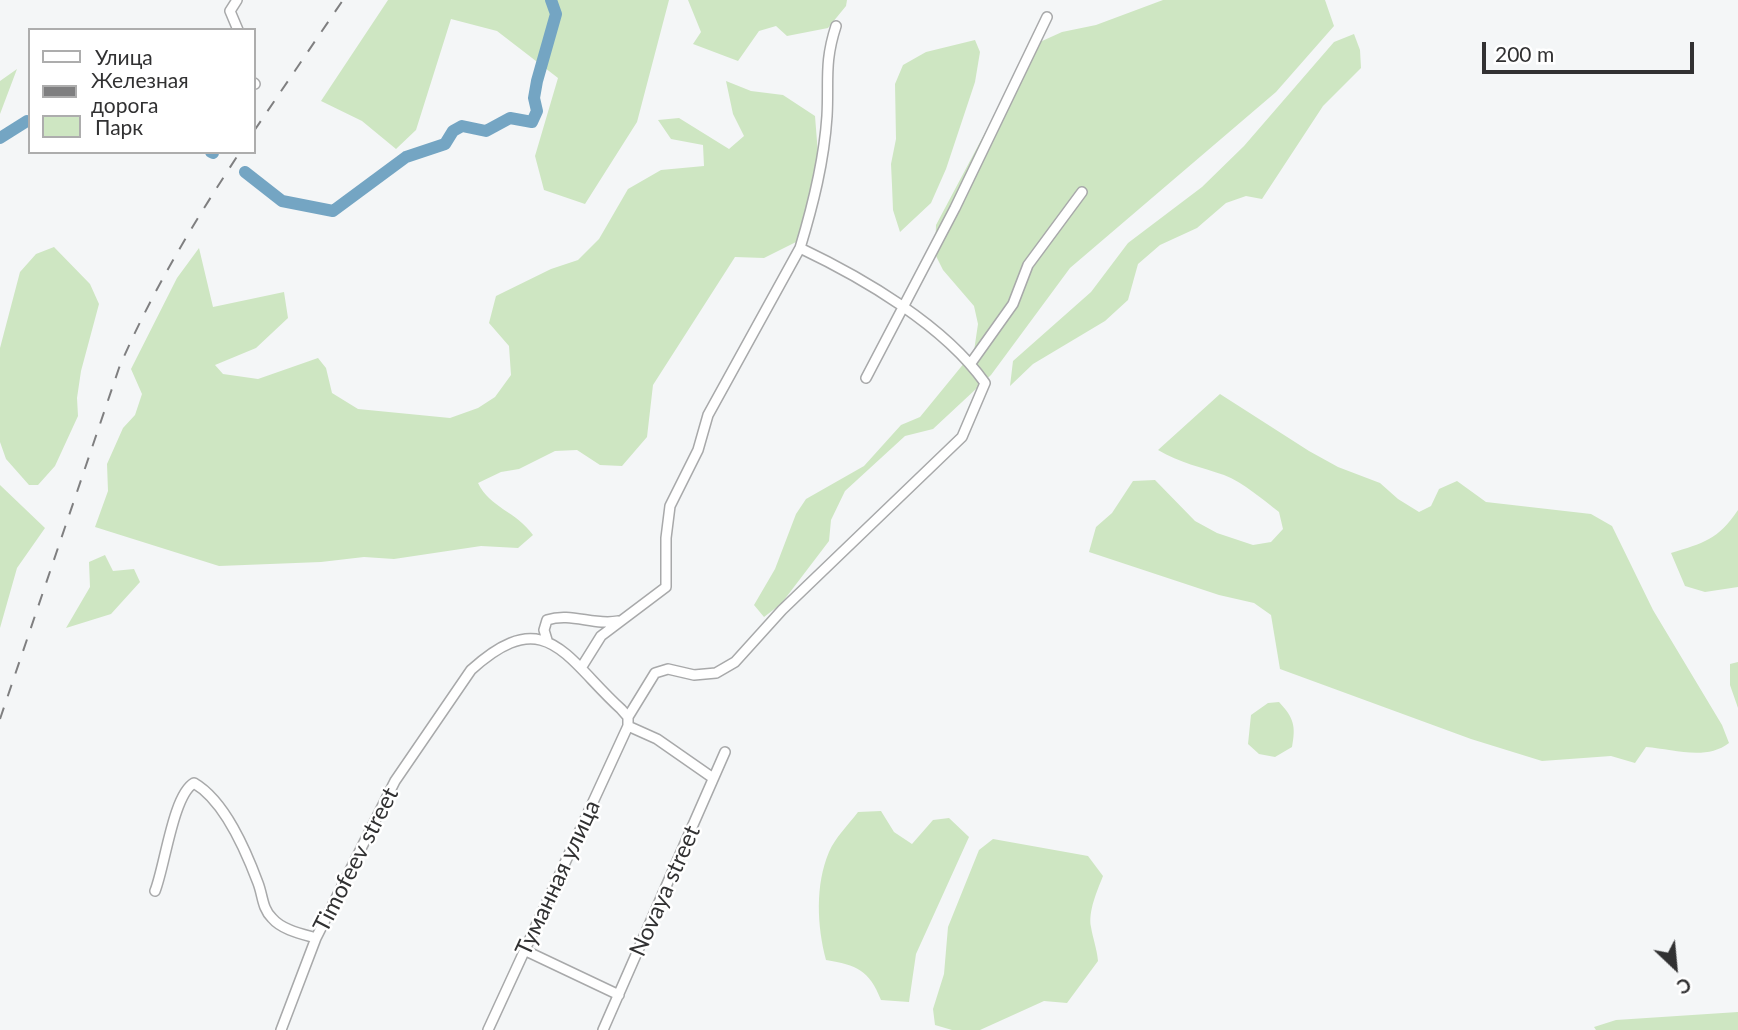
<!DOCTYPE html>
<html>
<head>
<meta charset="utf-8">
<style>
  body { margin:0 }
  #map { position:relative; width:1738px; height:1030px; overflow:hidden; background:#f4f6f7; font-family:Lato,sans-serif }
  canvas { display:block }
  .legend { position:absolute; left:28px; top:28px; width:228px; height:126px; box-sizing:border-box; background:#fff; border:2px solid #adadad; margin:0; padding:9px 12px; list-style:none; font-size:21px; color:#313132 }
  .legend li { display:flex; align-items:center; gap:14px; height:35px }
  .legend b { width:35px; border:2px solid #adadad }
  .north { position:absolute; left:1640px; top:932px; width:70px; height:70px; -webkit-text-stroke:5px #fff; paint-order:stroke; rotate:154deg; font-size:19px; font-weight:700; line-height:28px; text-align:center; color:#313132 }
  .north::after { content:''; display:block; margin:auto; width:24px; height:32px; background:#313132; clip-path:polygon(50% 0,100% 100%,50% 72%,0 100%) }
  .scale { position:absolute; left:1482px; top:42px; width:212px; height:32px; box-sizing:border-box; border:4px solid #313132; border-top:0; padding-left:9px; font-size:21px; line-height:24px; white-space:nowrap; color:#313132; -webkit-text-stroke:5px #fff; paint-order:stroke }
</style>
</head>
<body>
<div id="map">
<canvas width="1738" height="1030"></canvas>
<ul class="legend">
<li><b style="height:9px;background:#fff"></b>Улица</li>
<li><b style="height:9px;background:#7f7f80"></b>Железная дорога</li>
<li><b style="height:19px;background:#cee6c2"></b>Парк</li>
</ul>
<div class="north">С</div>
<div class="scale">200 m</div>
</div>
<script>
const context = document.querySelector('canvas').getContext('2d');
context.lineJoin = 'round';
function fill(path, color) { context.fillStyle = color; context.fill(path, 'evenodd'); }
function stroke(path, color, width, dash) { context.strokeStyle = color; context.lineWidth = width; context.lineCap = dash ? 'butt' : 'round'; context.setLineDash(dash || []); context.stroke(path); }
function write(font, color, halo, rows, align = 'center') {
  context.font = font + ' Lato,sans-serif'; context.lineWidth = 5; context.setLineDash([]); context.textBaseline = 'middle'; context.strokeStyle = halo; context.fillStyle = color; for (const [text, x, y, turn = 0] of rows) {
    context.save(); context.translate(x, y); context.rotate((+turn || 0) * Math.PI / 180); context.textAlign = isNaN(turn) ? turn : align; if (halo) context.strokeText(text, 0, 0); context.fillText(text, 0, 0); context.restore();
  }
}
const green = new Path2D(`
  M388 0H669L637 122 585 204 544 190 535 156 558 78 497 31 451 19 416 130 396 149 362 121 321 101Z
  M688 0H847L846 6 828 28 787 36 776 26 759 31 738 61 693 44 701 32Z
  M1163 0H1325L1334 26 1276 92 1070 268 991 375 933 429 905 436 845 491 831 520 829 541 781 604 764 617 754 605 775 569 796 514 806 499 864 466 901 425 920 417 974 351 978 324 974 306 943 270 935 254 936 225 1031 46 1062 32 1096 25Z
  M1354 34 1360 50 1361 68 1323 106 1262 199 1246 196 1226 203 1197 228 1160 245 1138 264 1128 300 1105 321 1033 364 1010 386 1013 361 1091 292 1128 243 1202 187 1244 146 1334 42Z
  M975 40 980 52 975 82 946 169 931 203 900 232 893 210 892 185 891 164 896 139 895 84 903 65 926 52Z
  M17 69 0 114V81Z
  M726 81 751 91 783 95 815 116 818 154 816 208 798 241 764 258 735 257 653 385 647 437 622 466 600 465 577 450 555 451 519 469 501 472 478 483C490 508 516 511 533 535L518 548 481 546 394 559 364 557 321 562 219 566 95 527 108 491 107 464 123 428 135 415 142 394 131 369 177 278 199 248 213 307 284 292 288 318 256 348 215 365 223 374 258 379 318 358 326 368 332 393 358 409 450 418 478 408 495 397 511 375 509 346 489 323 496 296 551 269 578 260 599 239 628 189 661 170 704 166 703 145 671 139 658 120 679 118 729 149 744 136 733 114Z
  M54 247 90 284 99 304 81 371 77 398 78 416 55 466 38 485H29L6 459 0 442V348L20 272 36 254Z
  M1220 394 1309 451 1338 467 1380 483 1398 499 1419 512 1431 506 1439 489 1457 481 1486 502 1591 514 1612 526 1653 610 1722 725 1729 743C1706 761 1673 749 1646 747L1635 763 1611 756 1542 761 1471 739 1280 669 1271 615 1254 603 1219 595 1089 552 1096 527 1112 513 1133 481 1155 480 1195 521 1217 533 1253 545 1271 542 1283 529 1279 512C1262 499 1244 483 1224 475 1201 467 1180 463 1158 450Z
  M0 485 45 528 17 568 0 628Z
  M1738 510V587L1705 592 1685 586 1671 553C1703 543 1718 540 1738 510Z
  M105 555 113 571 134 569 140 582 111 614 66 628 90 587 89 562Z
  M1738 662V708L1730 685V664Z
  M1279 702C1294 718 1296 726 1292 747L1275 757 1259 754 1248 744 1251 715 1268 703Z
  M881 811 894 832 912 844 933 820 949 818 969 837 916 954 909 1002 881 1000C869 970 857 965 826 960 817 926 815 885 829 852 835 838 848 825 858 812Z
  M993 839 1088 856 1103 876C1097 891 1088 912 1091 927 1093 939 1097 949 1098 961L1067 1003 1044 1001 980 1030H952L935 1025 933 1009 944 974 948 927 979 850Z
  M1738 1012V1030H1596L1594 1027 1616 1020Z`);
const river = new Path2D(`
  M0 138 27 121
  M211 152 213 153
  M245 172 282 201 333 211 406 157 445 144 453 131 462 126 486 131 510 118 532 122 537 111 534 98 537 81 556 14 551 0`);
const minor = new Path2D(`
  M237 0 230 11 238 30
  M254 83 255 84
  M971 363 1013 304 1028 265 1082 192
  M866 378 955 208 1047 17
  M547 640 544 630 547 620C571 612 594 626 618 621
  M581 668 601 636 666 587V538L670 506 698 450 708 415 800 248C813 205 824 162 827 116 829 80 824 63 836 26
  M628 717 655 673 668 669 694 675 716 673 735 662 782 610 962 437 985 383C944 325 863 278 800 248
  M628 726 657 739 713 778
  M155 891C165 866 173 795 194 783 225 801 246 851 258 883 263 896 262 908 272 918 282 930 302 934 316 938
  M524 950 619 995
  M281 1030 316 938 395 781 471 670C546 602 566 659 621 709L628 717V726
  M488 1030 628 726
  M603 1030 725 752`);
const rail = new Path2D(`
  M254 131 343 0
  M0 719 119 368C152 291 194 222 240 152`);
const streetNames = [
  ["Timofeev street",356,860,-63],
  ["Туманная улица",558,878,-65],
  ["Novaya street",665,891,-66]
];
fill(green, '#cee6c2');
stroke(river, '#74a5c3', 12);
stroke(minor, '#a8a9aa', 12);
stroke(minor, '#fff', 9);
stroke(rail, '#7f7f80', 2, [12, 12]);
write('23px', '#313132', '#fff', streetNames);
</script>
</body>
</html>
